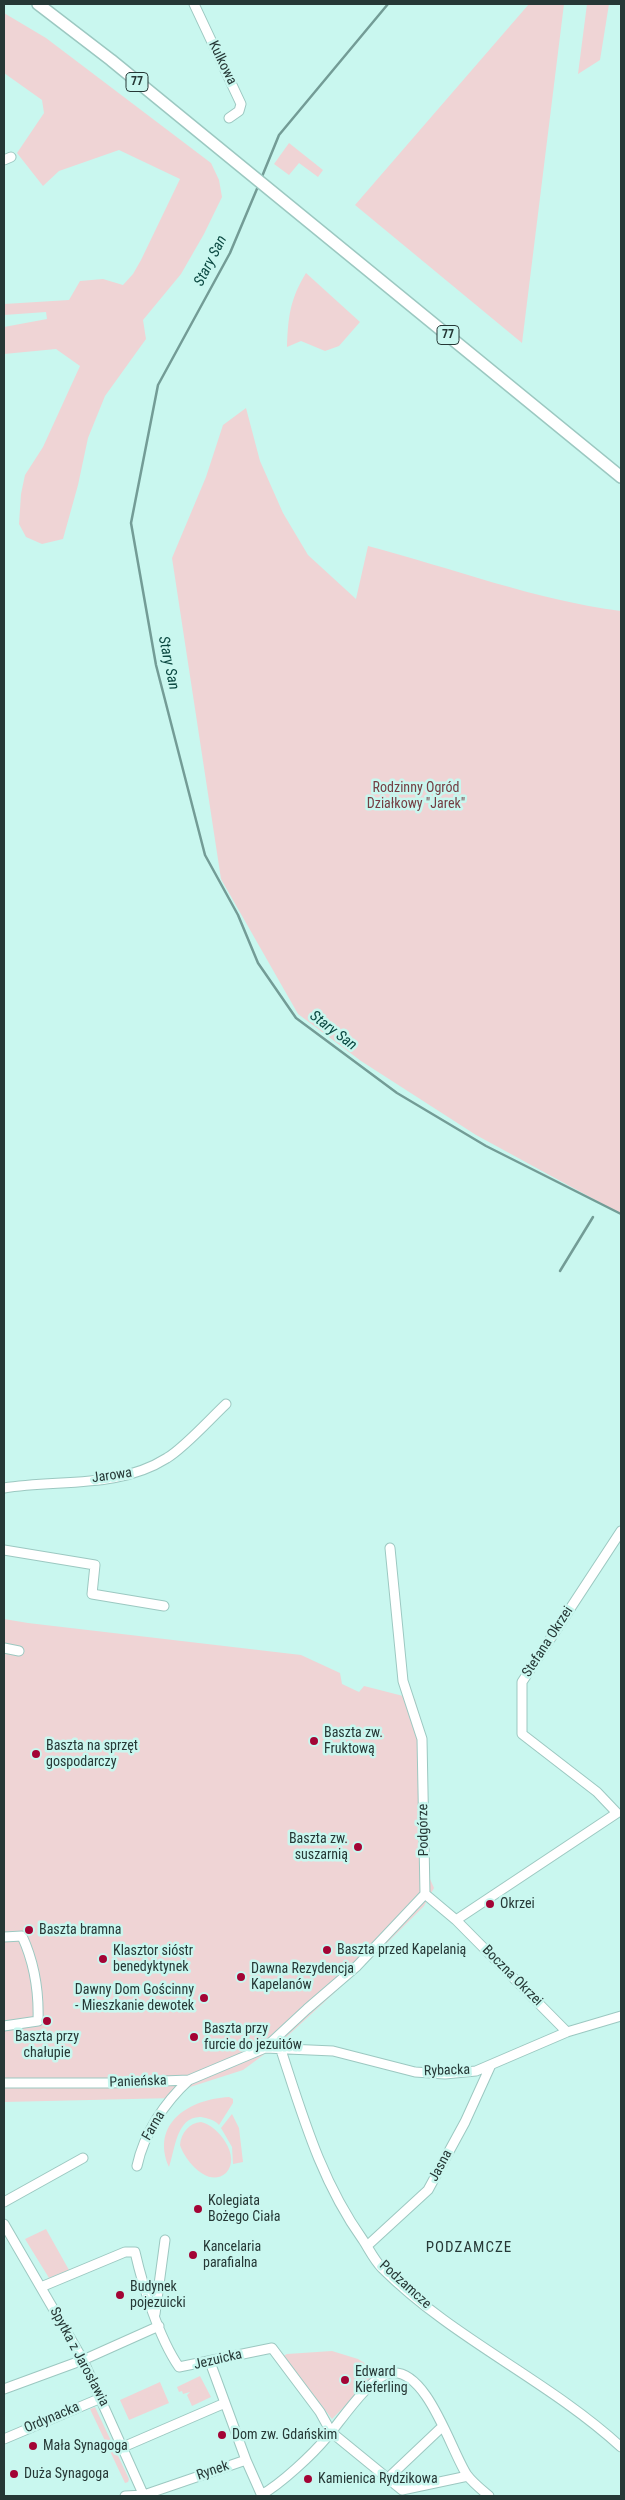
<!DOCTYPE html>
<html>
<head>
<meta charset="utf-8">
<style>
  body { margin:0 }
  #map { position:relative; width:625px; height:2500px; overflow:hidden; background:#c9f7ef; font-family:"Roboto Condensed",sans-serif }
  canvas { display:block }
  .frame { position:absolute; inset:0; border:5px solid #263836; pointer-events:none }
</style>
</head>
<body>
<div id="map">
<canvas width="625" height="2500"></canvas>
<div class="frame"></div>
</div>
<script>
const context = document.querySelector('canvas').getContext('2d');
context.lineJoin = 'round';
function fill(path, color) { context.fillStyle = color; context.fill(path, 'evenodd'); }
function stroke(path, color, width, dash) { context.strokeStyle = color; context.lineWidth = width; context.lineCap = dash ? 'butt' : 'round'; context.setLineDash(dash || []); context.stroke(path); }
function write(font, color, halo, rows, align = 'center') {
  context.font = font + ' "Roboto Condensed",sans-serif'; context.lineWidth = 5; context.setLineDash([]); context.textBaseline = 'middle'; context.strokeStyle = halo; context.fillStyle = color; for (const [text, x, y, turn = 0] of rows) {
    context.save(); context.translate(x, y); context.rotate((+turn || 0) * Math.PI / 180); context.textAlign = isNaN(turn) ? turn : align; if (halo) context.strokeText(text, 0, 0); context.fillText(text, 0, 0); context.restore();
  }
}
const green = new Path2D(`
  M529 4H564L522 343 355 205Z
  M587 4H609L600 60 578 74Z
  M4 13 46 38 211 163 219 180 222 197 204 234 181 274 143 320 146 339 105 396 88 438 78 485 63 539 42 544 26 537 19 524 21 494 25 475 43 447 80 366 56 349 4 354V327L47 319 46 312 4 315V304L69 300 80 281 103 279 123 285 133 274 141 260 180 179 119 150 59 171 43 186 17 153 44 113 42 100 4 73Z
  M289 143 323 170 318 177 299 163 289 175 274 164Z
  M306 273 360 322 339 346 325 351 301 341 287 347C288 317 290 299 306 273Z
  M246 408 260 461 283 513 308 555 356 599 368 546C452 568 535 600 621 611V1214L476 1135 361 1061 298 1014 221 879 172 558 206 477 223 425Z
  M4 1619 28 1623 301 1655 340 1673 342 1684 359 1692 364 1686 415 1699 424 1732 430 1879 434 1888 424 1906 371 1959 281 2042 243 2070 190 2087 175 2098 4 2102Z
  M229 2097 233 2099V2103L219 2125C215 2120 207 2118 201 2117 176 2116 175 2151 169 2167 150 2123 190 2099 229 2097Z
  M232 2114 239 2128 243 2162 233 2164 232 2147 221 2128Z
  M201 2122C218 2125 242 2157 226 2173 208 2189 184 2159 180 2145 181 2133 189 2123 201 2122Z
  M46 2229 69 2270 49 2278 25 2239Z
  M332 2351 358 2359 379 2372 332 2419 283 2356 287 2354Z
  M200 2376 211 2397 192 2406 187 2395 190 2392 183 2394 182 2391 179 2392 177 2387Z
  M160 2382 169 2403 129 2420 120 2400Z
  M95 2407 129 2479 128 2482 125 2483 90 2409Z`);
const stream = new Path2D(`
  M261 179 279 135 388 4
  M259 184 230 253 158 385 131 523 156 665 205 855 238 915 258 963 296 1018 397 1093 486 1146 621 1214
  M560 1271 593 1217`);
const minor = new Path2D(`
  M194 4 241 104 239 111 229 118
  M4 160 11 157
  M4 1488C59 1479 118 1489 167 1458 184 1448 210 1419 226 1404
  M4 1550 95 1565 92 1594 164 1606
  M4 1648 19 1651
  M425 1894 456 1920 567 2032
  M456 1920 617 1813 597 1792 522 1734V1682L621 1531
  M4 1937 22 1936C34 1962 39 1992 38 2021L4 2026
  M265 2048 307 2009 357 1966 425 1894 422 1739 403 1681 390 1548
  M281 2050C303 2117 321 2181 363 2240 369 2249 374 2260 382 2268 453 2339 548 2380 621 2447
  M4 2083H110L189 2080 265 2048 333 2051 415 2072 445 2074 476 2071 567 2032 621 2016
  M137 2166C144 2133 165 2102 189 2080
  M4 2202 83 2158
  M4 2224 83 2360 144 2496
  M367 2246 428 2190 465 2122 490 2067
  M41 2287 125 2252H135C143 2287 159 2338 179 2367L272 2348 320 2412 331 2432 402 2490 468 2476
  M155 2314 165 2240
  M210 2362 246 2460
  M4 2389 83 2360 159 2326
  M4 2439 101 2398
  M123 2447 225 2403
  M387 2479 443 2426
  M261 2495C281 2484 313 2454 327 2437 341 2421 370 2376 391 2373 427 2368 451 2451 467 2475 473 2483 482 2490 489 2496
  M125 2496 144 2495 246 2460 262 2496`);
const major = new Path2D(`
  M38 4 111 60 621 477`);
const markers = [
  [314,1741,5,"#a30435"],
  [36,1754,5,"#a30435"],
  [358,1847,5,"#a30435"],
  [490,1904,5,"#a30435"],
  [29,1930,5,"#a30435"],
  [327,1950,5,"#a30435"],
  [103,1959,5,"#a30435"],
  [241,1977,5,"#a30435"],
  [204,1998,5,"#a30435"],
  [47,2021,5,"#a30435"],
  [194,2037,5,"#a30435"],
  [198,2209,5,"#a30435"],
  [193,2255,5,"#a30435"],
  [120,2295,5,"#a30435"],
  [345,2380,5,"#a30435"],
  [222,2435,5,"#a30435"],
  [33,2446,5,"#a30435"],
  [14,2474,5,"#a30435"],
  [308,2479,5,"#a30435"]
];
const shields = [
  [137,82,22],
  [448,335,22]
];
const shieldNames = [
  ["77",137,82],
  ["77",448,335]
];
const streetNames = [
  ["Kulkowa",222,63,64],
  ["Jarowa",112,1476,-8],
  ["Stefana Okrzei",548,1642,-57],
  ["Podgórze",424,1830,-91],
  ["Boczna Okrzei",512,1976,45],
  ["Rybacka",447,2071,-2],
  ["Panieńska",138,2082,-2],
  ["Farna",154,2126,-60],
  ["Jasna",441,2166,-62],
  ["Podzamcze",405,2285,42],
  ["Spytka z Jarosławia",79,2357,62],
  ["Jezuicka",218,2360,-13],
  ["Ordynacka",52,2418,-23],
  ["Rynek",213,2471,-19]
];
const parkNames = [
  ["Rodzinny Ogród",416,788],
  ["Działkowy \"Jarek\"",416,804]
];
const poiNames = [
  ["Baszta zw.",324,1733],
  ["Fruktową",324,1749],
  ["Baszta na sprzęt",46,1746],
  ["gospodarczy",46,1762],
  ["Baszta zw.",348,1839,"right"],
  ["suszarnią",348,1855,"right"],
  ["Okrzei",500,1904],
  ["Baszta bramna",39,1930],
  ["Baszta przed Kapelanią",337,1950],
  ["Klasztor sióstr",113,1951],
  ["benedyktynek",113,1967],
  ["Dawna Rezydencja",251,1969],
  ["Kapelanów",251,1985],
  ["Dawny Dom Gościnny",194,1990,"right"],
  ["- Mieszkanie dewotek",194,2006,"right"],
  ["Baszta przy",204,2029],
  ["furcie do jezuitów",204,2045],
  ["Baszta przy",47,2037,"center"],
  ["chałupie",47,2053,"center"],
  ["Kolegiata",208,2201],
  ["Bożego Ciała",208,2217],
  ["Kancelaria",203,2247],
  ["parafialna",203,2263],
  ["Budynek",130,2287],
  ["pojezuicki",130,2303],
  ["Edward",355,2372],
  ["Kieferling",355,2388],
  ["Dom zw. Gdańskim",232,2435],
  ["Mała Synagoga",43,2446],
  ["Duża Synagoga",24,2474],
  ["Kamienica Rydzikowa",318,2479]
];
const waterNames = [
  ["Stary San",211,261,-63],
  ["Stary San",168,663,78],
  ["Stary San",333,1031,37]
];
const neighbourhoodNames = [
  ["PODZAMCZE",469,2248]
];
fill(green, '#efd4d5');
stroke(stream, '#739c96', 2.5);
stroke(minor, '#9cc8c1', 11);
stroke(major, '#9cc8c1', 14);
stroke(minor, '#fff', 9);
stroke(major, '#fff', 11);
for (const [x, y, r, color] of markers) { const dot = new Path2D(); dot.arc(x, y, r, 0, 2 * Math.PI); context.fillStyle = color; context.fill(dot); stroke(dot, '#c9f7ef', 2); }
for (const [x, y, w] of shields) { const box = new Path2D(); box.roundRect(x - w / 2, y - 9.5, w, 19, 4); context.fillStyle = '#c9f7ef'; context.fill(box); stroke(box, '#263836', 1); }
write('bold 12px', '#263836', null, shieldNames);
write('14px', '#263836', '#c9f7ef', streetNames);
write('14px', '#743e43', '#c9f7ef', parkNames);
write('14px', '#263836', '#c9f7ef', poiNames, 'left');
write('italic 15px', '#0b4942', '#c9f7ef', waterNames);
context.letterSpacing = '1px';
write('15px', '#263836', '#c9f7ef', neighbourhoodNames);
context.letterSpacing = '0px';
</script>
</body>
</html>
